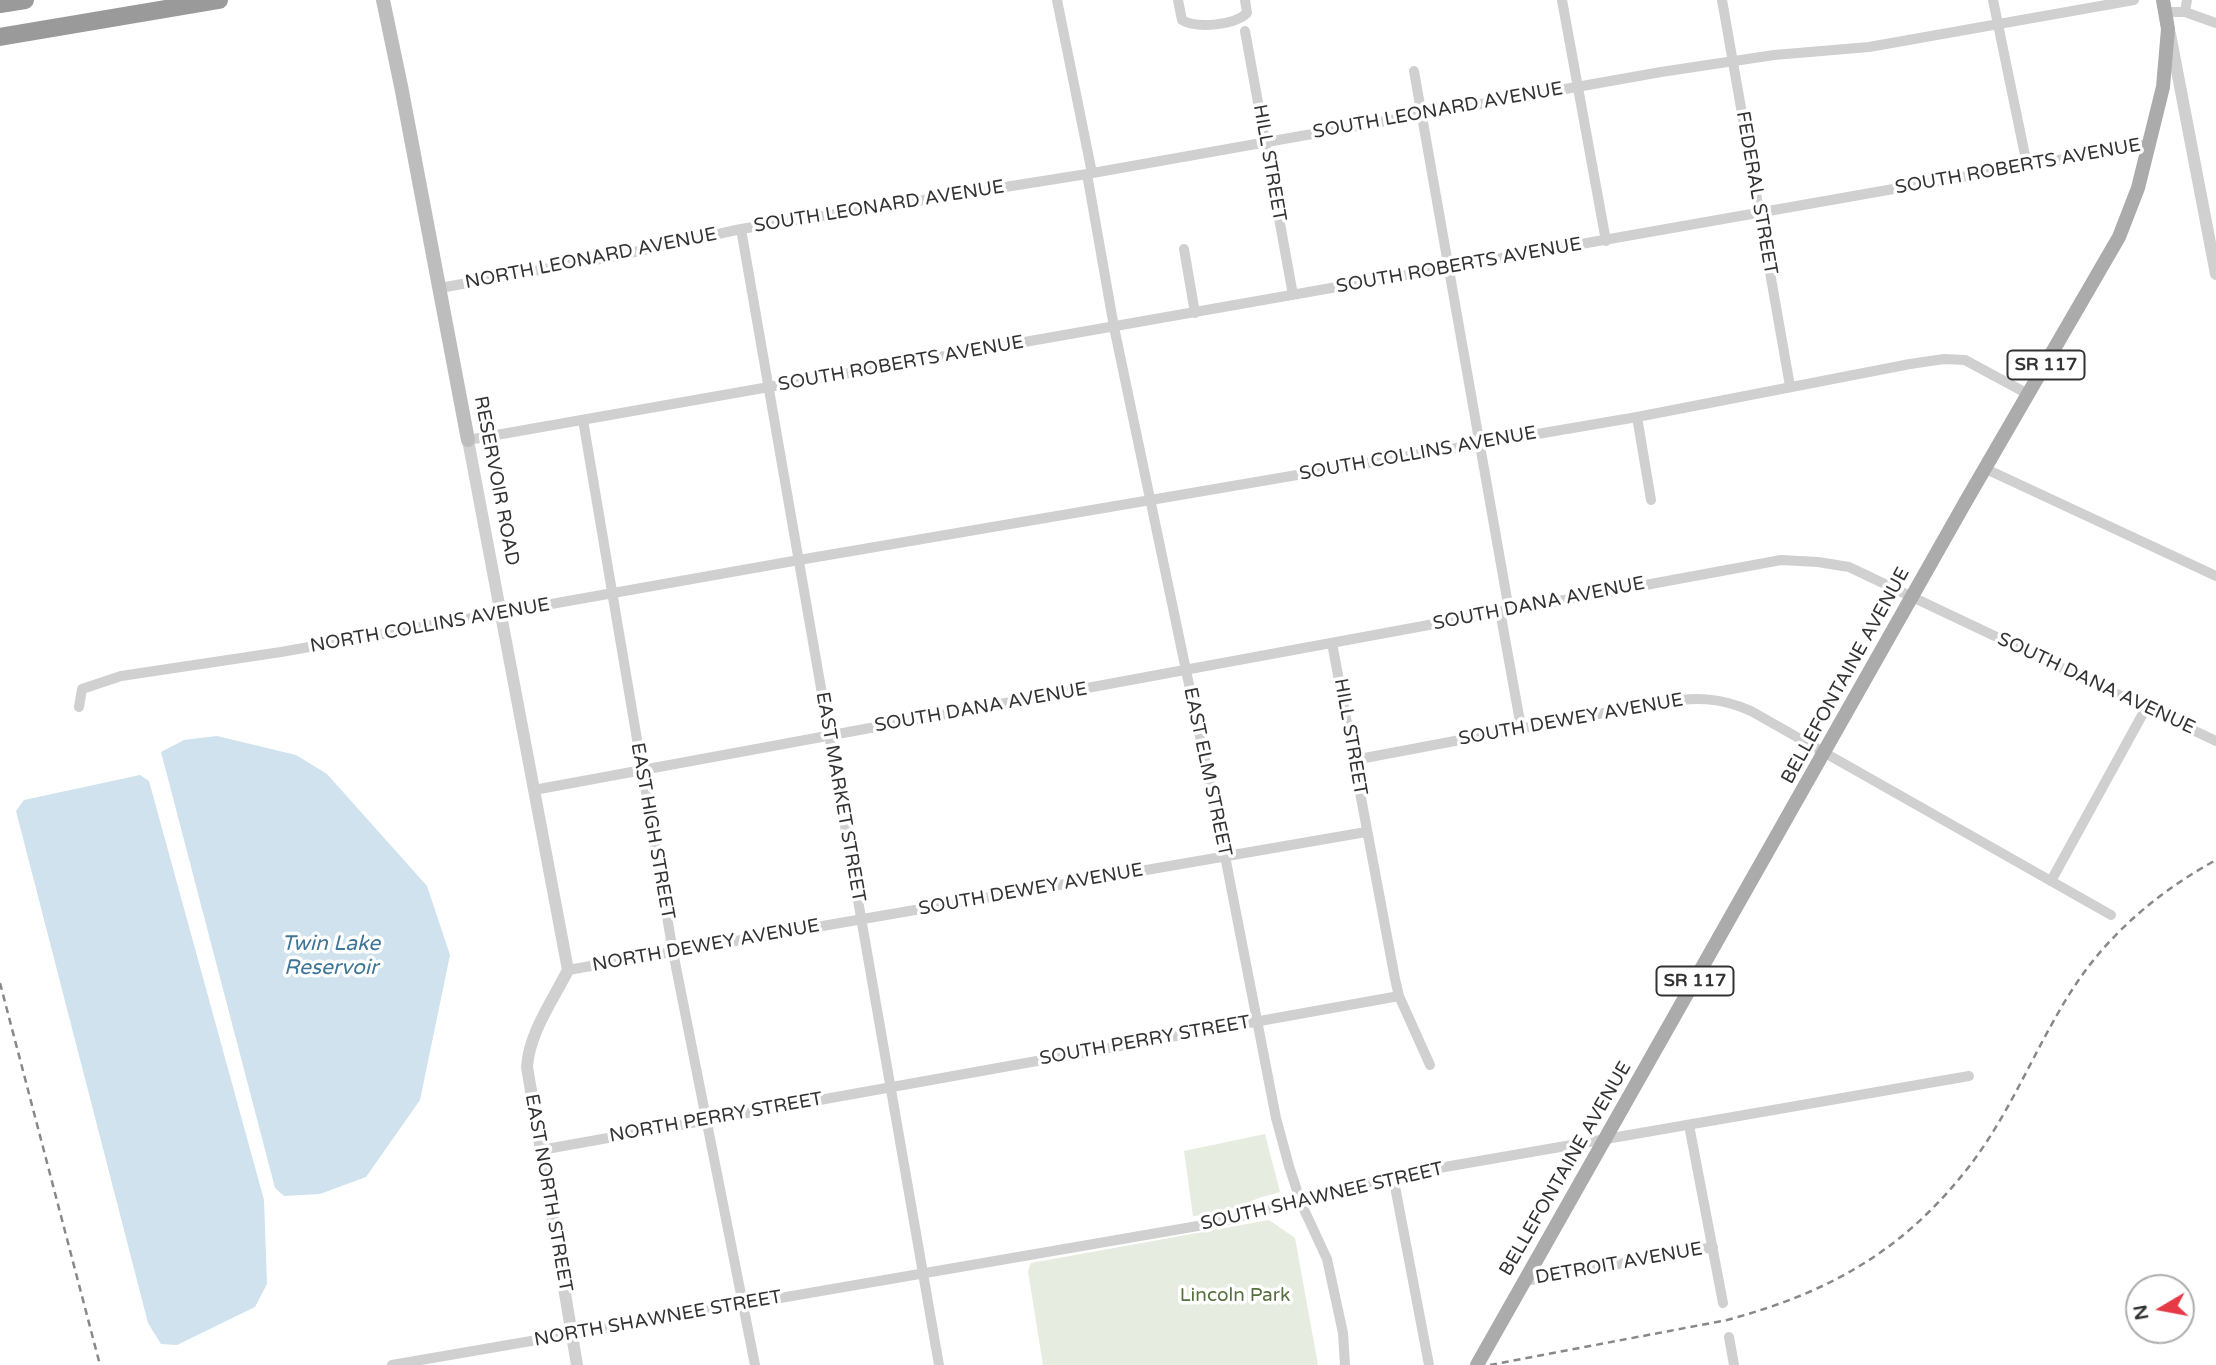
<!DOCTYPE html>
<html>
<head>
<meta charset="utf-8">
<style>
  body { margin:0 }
  #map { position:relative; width:2216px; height:1365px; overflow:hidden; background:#fff; font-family:"Varela Round",sans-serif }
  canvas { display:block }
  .north { position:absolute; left:2125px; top:1274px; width:70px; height:70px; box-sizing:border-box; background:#fff; border:2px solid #adadad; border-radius:50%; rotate:260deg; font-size:19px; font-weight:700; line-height:28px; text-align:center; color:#333 }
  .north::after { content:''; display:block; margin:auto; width:24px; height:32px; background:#e63946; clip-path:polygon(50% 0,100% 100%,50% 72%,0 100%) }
</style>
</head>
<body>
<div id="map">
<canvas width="2216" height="1365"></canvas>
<div class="north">N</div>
</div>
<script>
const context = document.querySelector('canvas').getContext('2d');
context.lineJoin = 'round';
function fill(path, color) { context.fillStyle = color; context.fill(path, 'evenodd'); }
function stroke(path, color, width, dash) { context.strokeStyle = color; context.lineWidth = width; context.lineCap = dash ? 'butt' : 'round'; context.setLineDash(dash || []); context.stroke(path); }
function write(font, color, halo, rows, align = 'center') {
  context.font = font + ' "Varela Round",sans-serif'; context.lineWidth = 7; context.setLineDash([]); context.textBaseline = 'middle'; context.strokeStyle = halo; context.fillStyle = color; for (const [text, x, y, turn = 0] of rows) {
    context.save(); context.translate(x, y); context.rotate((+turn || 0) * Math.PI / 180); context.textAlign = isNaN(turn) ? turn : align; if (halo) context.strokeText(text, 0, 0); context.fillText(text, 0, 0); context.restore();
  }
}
const green = new Path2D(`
  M1265 1134 1280 1192 1259 1198 1219 1214 1193 1216 1184 1151Z
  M1269 1220 1295 1238 1318 1365H1043L1028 1271 1031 1263Z`);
const water = new Path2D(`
  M217 736 296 755 327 774 427 886 450 955 420 1100 366 1177 320 1194 284 1196 275 1188 161 752 184 740Z
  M140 775 149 781 264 1200 267 1284 255 1307 177 1345 161 1344 148 1323 16 811 24 800Z`);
const minor = new Path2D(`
  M1057 0 1092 173
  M1178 0 1182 20C1197 29 1235 25 1247 13L1245 0
  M1562 0 1606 241
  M1722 0 1790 386
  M1993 0 2027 165
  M2165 12H2185L2187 0
  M2185 12 2216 23
  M1245 31 1293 295
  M1414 71 1509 610
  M1087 174 1114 327 1225 856 1276 1118 1289 1166 1301 1203 1327 1259 1343 1333 1345 1365
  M741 229 939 1365
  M1184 249 1195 313
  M440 288 611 257 741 229 1087 174 1661 72 1774 55 1869 47 2134 0
  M1637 417 1651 500
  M583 420 673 952 755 1365
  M468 440 2149 144
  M1986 469 2216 576
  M1500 611 1521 727
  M1332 643 1395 979 1399 996 1430 1065
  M79 707 82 689 121 676 281 652 799 560 1637 417 1910 364 1944 359 1965 360 2028 394
  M1354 760 1662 702C1695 697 1720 697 1751 711L2111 915
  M534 790 1781 560 1818 562 1849 567 2216 741
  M2051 881 2146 708
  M568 970 1366 832
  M1689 1125 1723 1303
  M541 1150 1399 996
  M1393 1176 1429 1365
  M1525 1281 1713 1247
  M1729 1337 1734 1365
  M392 1365 1221 1222 1393 1176 1969 1076`);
const tertiary = new Path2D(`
  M2170 34 2216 274
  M468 440 568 970C553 1000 529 1033 527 1067L577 1365`);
const secondary = new Path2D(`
  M383 0 401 86 468 440`);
const primary = new Path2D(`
  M1477 1365 1966 501 2119 237 2138 188 2163 87 2168 29 2163 0`);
const motorway = new Path2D(`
  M0 4 25 0
  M0 37 219 0`);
const rail = new Path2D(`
  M0 983 100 1365
  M1490 1365 1727 1320C1831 1292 1905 1250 1971 1164 2012 1110 2036 1046 2072 990 2108 934 2158 892 2216 860`);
const shields = [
  [2046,365,77],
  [1695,981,77]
];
const shieldNames = [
  ["SR 117",2046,365],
  ["SR 117",1695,981]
];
const streetNames = [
  ["SOUTH LEONARD AVENUE",1438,111,-10],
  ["HILL STREET",1269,163,80],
  ["SOUTH ROBERTS AVENUE",2018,167,-10],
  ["FEDERAL STREET",1756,193,80],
  ["SOUTH LEONARD AVENUE",879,207,-9],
  ["NORTH LEONARD AVENUE",591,259,-11],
  ["SOUTH ROBERTS AVENUE",1459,266,-10],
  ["SOUTH ROBERTS AVENUE",901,364,-10],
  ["SOUTH COLLINS AVENUE",1418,454,-10],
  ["RESERVOIR ROAD",496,481,79],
  ["SOUTH DANA AVENUE",1539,604,-11],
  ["NORTH COLLINS AVENUE",430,626,-10],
  ["BELLEFONTAINE AVENUE",1846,676,-61],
  ["SOUTH DANA AVENUE",2096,684,25],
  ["SOUTH DANA AVENUE",981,708,-10],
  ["SOUTH DEWEY AVENUE",1571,720,-10],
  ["HILL STREET",1350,737,80],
  ["EAST ELM STREET",1207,772,78],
  ["EAST MARKET STREET",840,797,80],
  ["EAST HIGH STREET",652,831,80],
  ["SOUTH DEWEY AVENUE",1031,890,-10],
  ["NORTH DEWEY AVENUE",706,946,-10],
  ["SOUTH PERRY STREET",1145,1041,-10],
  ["NORTH PERRY STREET",716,1118,-10],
  ["BELLEFONTAINE AVENUE",1566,1169,-60],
  ["EAST NORTH STREET",548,1193,80],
  ["SOUTH SHAWNEE STREET",1322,1197,-13],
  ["DETROIT AVENUE",1619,1264,-10],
  ["NORTH SHAWNEE STREET",658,1319,-10]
];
const parkNames = [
  ["Lincoln Park",1235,1296]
];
const waterNames = [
  ["Twin Lake",331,944],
  ["Reservoir",331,968]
];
fill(green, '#e6ecdf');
fill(water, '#cfe2ee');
stroke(minor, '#d0d0d0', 10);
stroke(tertiary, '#d0d0d0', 12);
stroke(secondary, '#bdbdbd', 14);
stroke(primary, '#ababab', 14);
stroke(motorway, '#9a9a9a', 18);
stroke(rail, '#888', 2.5, [7, 5]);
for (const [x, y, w] of shields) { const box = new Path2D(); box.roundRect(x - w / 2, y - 14.5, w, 29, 5); context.fillStyle = '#fff'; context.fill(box); stroke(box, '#333', 2); }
write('bold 18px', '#333', null, shieldNames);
write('19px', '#333', '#fff', streetNames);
write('19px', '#56703f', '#fff', parkNames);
write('italic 21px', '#3f7597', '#fff', waterNames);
</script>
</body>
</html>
